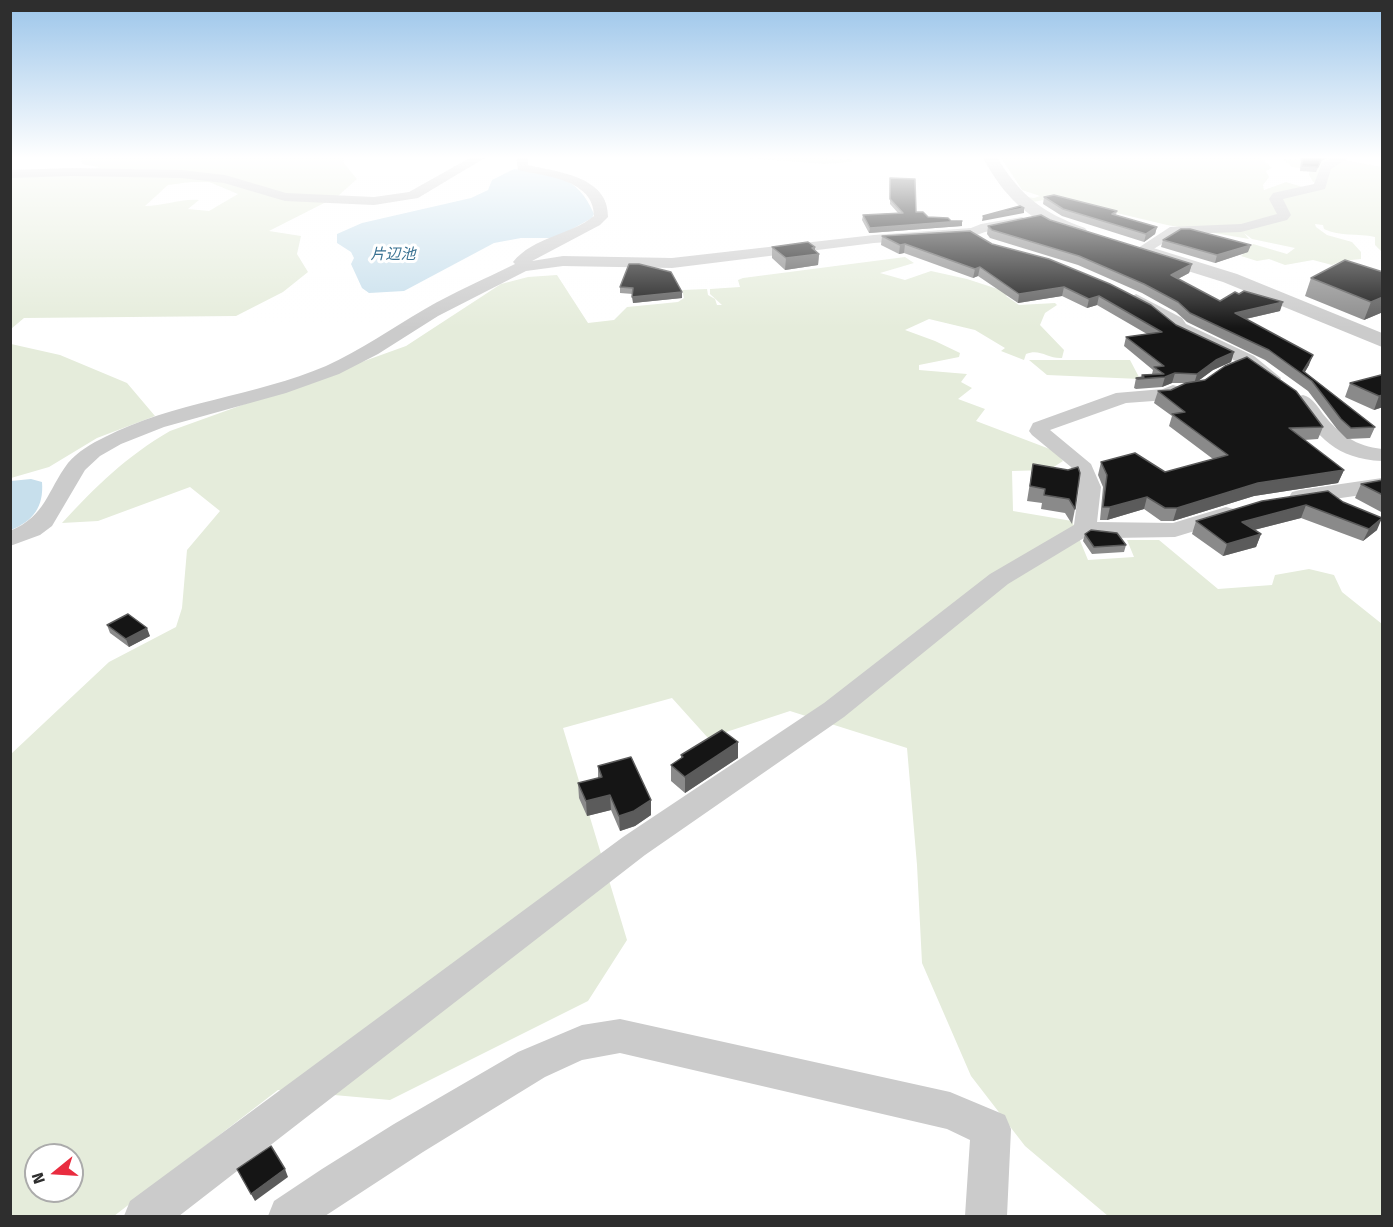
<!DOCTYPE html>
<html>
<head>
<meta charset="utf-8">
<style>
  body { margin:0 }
  #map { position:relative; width:1393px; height:1227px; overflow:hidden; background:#fff; font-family:"Fira Sans",sans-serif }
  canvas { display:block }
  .frame { position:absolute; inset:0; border:12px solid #2e2e2e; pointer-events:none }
  .north { position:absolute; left:24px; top:1143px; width:60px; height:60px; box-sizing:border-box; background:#fff; border:2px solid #ababab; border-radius:50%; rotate:252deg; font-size:16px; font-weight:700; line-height:24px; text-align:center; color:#2e2e2e }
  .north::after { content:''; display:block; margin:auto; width:21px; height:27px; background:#e92c3f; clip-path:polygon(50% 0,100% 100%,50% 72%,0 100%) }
</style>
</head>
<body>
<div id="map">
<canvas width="1393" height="1227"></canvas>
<div class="frame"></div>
<div class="north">N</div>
</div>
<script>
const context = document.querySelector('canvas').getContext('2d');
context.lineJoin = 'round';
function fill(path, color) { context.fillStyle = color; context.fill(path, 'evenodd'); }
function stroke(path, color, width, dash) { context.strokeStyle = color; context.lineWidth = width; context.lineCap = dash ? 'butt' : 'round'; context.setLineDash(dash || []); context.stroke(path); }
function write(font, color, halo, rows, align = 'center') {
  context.font = font + ' "Fira Sans","Noto Sans JP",sans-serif'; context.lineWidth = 6; context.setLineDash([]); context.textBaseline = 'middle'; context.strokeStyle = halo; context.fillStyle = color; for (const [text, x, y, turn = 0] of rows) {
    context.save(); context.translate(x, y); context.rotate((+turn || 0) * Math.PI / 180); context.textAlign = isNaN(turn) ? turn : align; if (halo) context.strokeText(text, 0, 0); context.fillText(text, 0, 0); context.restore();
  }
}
const green = new Path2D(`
  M80 156H344L343 162 357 179 338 196 269 231 301 236 297 254 308 272 283 292 236 316 24 318 11 329V171L82 173 99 167 82 164ZM191 182H209L238 194 209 211 188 209 199 200C182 198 163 206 145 206L168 185Z
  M725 156H822L828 160 851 159 852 162 824 164Z
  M1000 156H1263L1260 157 1272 168 1266 171 1269 177 1263 185 1264 190 1286 182 1313 190 1325 186 1313 182 1309 175 1310 169 1292 167 1283 159 1315 161 1333 158 1382 167V252L1375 245V237C1358 233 1340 237 1324 229L1323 225 1315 224 1316 227 1327 235 1352 242 1361 252V259L1342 261 1332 265 1313 260 1285 265 1269 259 1257 261 1241 256 1253 244 1287 254 1295 248 1252 239 1244 233 1249 239 1167 225 1054 198 1033 202 1028 197 1034 198 1040 196 1022 190Z
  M905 257 914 263 880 273 905 280 931 271 967 279 1010 293 1006 296 1019 305 1055 303 1057 305 1045 313 1040 325 1064 350 1062 358C1048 359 1040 348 1026 354L1024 360 1001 351 1005 348 975 330 929 319 905 330 935 341 960 353 959 357 919 365V370L967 374 961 382 972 388 958 399 985 409 976 421 1055 451 1063 461 1049 470 1012 471 1013 511 1072 521 1088 560 1134 557 1127 540H1159L1218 589 1272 585 1275 575 1309 569 1334 575 1342 592 1382 624V1216H1108L1025 1146 971 1076 922 963 917 865 907 748 790 711 708 738 672 698 563 728 627 940 588 1001 390 1100 278 1090 114 1216H11V754L109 662 176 627 182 608 187 550 220 511 190 487 98 521 62 523C96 486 127 456 170 431L406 346 501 284 528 277 557 275 588 323 614 320 627 307 678 302 684 298 682 290 707 289 708 295 715 299 717 305H722L710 294V289L740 287 738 280 743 278ZM36 1155H72V1191H36Z
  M11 344 60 355 127 383 155 416 97 438 49 467 11 478Z
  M1029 360H1130L1140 379 1047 375Z`);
const water = new Path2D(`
  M514 169C553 175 577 174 594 214L592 218 556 238H521L494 243 404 291 369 293 362 288 351 264 354 258 351 252 337 243V234L362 223 471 198 488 190 492 180Z
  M31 479 42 482C44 507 33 521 11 530V481Z`);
const minor = new Path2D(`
  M473 156H488L418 198 374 205 285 201 224 183 181 178 72 176 10 178V170L72 168 181 170 225 175 286 193 374 197 409 192Z
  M516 156H528V165C557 172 609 176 608 217L600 225 532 261 563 256 672 258 874 235 971 228 981 224 1022 217 1029 221 1027 224 985 232 974 236 874 243 672 268 563 266 526 271 438 316 378 354 339 374 286 393 164 427 121 444 100 456 85 470 52 526 40 535 10 546V531C46 516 47 491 68 463 77 452 92 443 105 437 173 402 256 396 326 366 361 350 392 328 425 309 454 292 485 279 515 264L513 262C533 237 571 235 594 216 594 179 544 176 518 170Z
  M1335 156H1351L1331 169 1325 189 1283 199 1291 215 1287 220 1241 232 1178 234 1147 253H1137L1135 250 1170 227 1241 224 1277 214 1269 199 1273 193 1314 184 1322 163Z
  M1136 294 1182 318 1186 324 1254 356 1281 378 1279 382H1265L1242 364 1174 332 1170 325 1130 302 1128 299Z
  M1173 385 1180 387 1183 391 1180 395 1167 400 1126 403 1050 430 1091 464 1101 487 1097 522 1173 523 1226 507 1234 509 1237 514 1234 519 1175 537 1112 538 1089 535 1008 584 844 717 645 855 179 1216H124L130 1201 623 837 824 703 990 574 1074 525 1079 487 1071 467 1032 435 1029 431 1033 423 1116 393 1163 389Z
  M1303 395C1313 398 1317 406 1323 414 1340 435 1356 446 1382 449V461C1336 459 1318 437 1293 401L1296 397Z
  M1382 478V492L1300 504 1292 502 1289 497 1292 492 1300 490Z
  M620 1019 950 1092 1005 1115 1011 1129 1007 1216H965L970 1140 947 1129 620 1053 582 1060 545 1077 423 1152 325 1216H268L274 1201 322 1169 394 1124 518 1052 582 1025Z`);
const tertiary = new Path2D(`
  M982 156H996C1021 196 1041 212 1085 228L1088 232 1085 236C1076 238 1067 234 1058 230 1022 215 1000 190 982 156Z
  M1150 247 1237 274 1382 333V347L1223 282 1143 257 1141 253 1143 249Z`);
const wall = new Path2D(`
  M1301 156H1331L1321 161 1316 172 1300 171Z
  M890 178 916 212 928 217 951 221 962 226 869 233 862 220 863 215 898 213 890 204Z
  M1044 197 1117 211 1116 215 1157 227 1155 234 1144 242 1062 216 1043 204Z
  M1050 220 1192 264 1189 273 1178 279 1220 301 1280 311 1246 319 1309 365 1305 372 1375 427 1370 438 1347 439 1337 429 1308 391 1265 360 1187 322 1176 312 1142 293 1078 265 990 238 987 234 988 226Z
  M882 236 992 244 1176 325 1234 352 1231 362 1213 370 1198 381 1323 427 1318 439 1304 440 1344 470 1338 483 1254 496 1173 521H1161L1144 509 1107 520H1100L1103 487 1098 475 1101 462 1165 472 1213 459 1169 426 1172 416 1154 403 1158 391 1171 390 1186 383H1172L1162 387 1136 389 1134 388 1136 378 1141 377 1142 375 1152 374 1153 370 1124 346 1126 337 1147 334 1097 305 1087 308 1062 296 1018 303 978 276 973 278 904 253 899 254 881 245Z
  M1163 240 1248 252 1215 263 1161 247Z
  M772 247 815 250 819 254 818 265 785 270 772 258Z
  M671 272 682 298 633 303V294L620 293V287Z
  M1383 272V312L1364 320 1305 296 1311 278Z
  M1383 376V407L1374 410 1345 397 1350 383Z
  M1033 464 1068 470 1075 509 1072 524 1065 513 1041 509 1042 503 1027 501Z
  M1383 480V513L1355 498 1361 484Z
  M1328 491 1377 530 1363 541 1301 518 1254 530 1261 534 1256 547 1223 556 1192 534 1196 521Z
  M1085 534 1126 545 1124 552 1092 554 1083 541Z
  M107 625 150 636 129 647 110 633Z
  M681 755 738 758 685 793 671 781V765L681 758Z
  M598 766 651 815 635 826 620 831 611 810 587 816 579 798 578 783 598 778Z`);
const shadedWall = new Path2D(`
  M1323 156H1331L1321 161 1316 172Z
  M1024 208V213L982 221 983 216Z
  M962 221V226L869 233 870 228Z
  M1157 227 1155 234 1144 242 1146 234Z
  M905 244 904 253 899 254 900 245Z
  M1251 245 1248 252 1215 263 1217 255Z
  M815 247V254H819L818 265 785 270 786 258 812 248Z
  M1192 264 1189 273 1168 284 1171 275Z
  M980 267 978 276 973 278 975 269Z
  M1064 287 1062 296 1018 303 1019 294Z
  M682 292V298L633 303 632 297Z
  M1099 296 1097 305 1087 308 1089 299Z
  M1383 297V312L1364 320 1371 302Z
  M1283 302 1280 311 1232 322 1235 313Z
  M1234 352 1231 362 1213 370 1194 384 1197 374 1216 360Z
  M1313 355 1309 365 1303 375V371Z
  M1175 373 1172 383 1162 387 1165 377Z
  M1383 395V407L1374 410 1379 396Z
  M1344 470 1338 483 1254 496 1173 521 1177 508 1258 483Z
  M1147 497 1144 509 1107 520 1110 507Z
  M1306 505 1301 518 1238 534 1242 522Z
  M1382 518 1377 530 1363 541 1369 529Z
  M1261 534 1256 547 1223 556 1227 544Z
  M147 628 150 636 129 647 126 639Z
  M738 742V758L685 793V777Z
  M610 795 611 810 587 816 586 801Z
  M651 800V815L635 826 620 831 619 816Z
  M285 1169 288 1177 255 1201 251 1194Z`);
const building = new Path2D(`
  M1302 156H1323L1318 167 1302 166Z
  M890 178 915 179 916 212H923L928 217 948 218 951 221H962L870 228 863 215 903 213 890 199Z
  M1054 195 1117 211 1112 214 1157 227 1146 234 1063 209 1044 197Z
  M1020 206 1024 208 983 216Z
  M1041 215 1050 220 1192 264 1171 275 1220 301 1235 292 1239 294 1244 291 1283 302 1235 313 1313 355 1303 371 1375 427 1351 428 1341 419 1312 381 1269 350 1190 313 1178 302 1144 284 1079 256 992 230 988 226Z
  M1181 229H1190L1251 245 1217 255 1163 240Z
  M970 231 992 244 1049 259 1110 284 1151 305 1176 325 1234 352 1216 360 1197 374 1175 373 1165 377 1138 379 1136 378 1144 377 1142 375 1164 374 1154 367 1164 366 1126 337 1162 332 1099 296 1089 299 1064 287 1019 294 980 267 975 269 905 244 900 245 882 236Z
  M808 242 815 247 812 248 819 254 786 258 772 247Z
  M1345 260 1383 272V297L1371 302 1311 278Z
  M629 264H639L671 272 682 292 632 297 633 288 620 287Z
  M1247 357 1296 391 1323 427 1289 428 1344 470 1258 483 1177 508H1165L1147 497 1110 507H1103L1107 475 1101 462 1135 453 1165 472 1228 455 1172 414 1185 412 1158 391 1171 390 1186 383 1205 380 1225 366Z
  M1381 375 1383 376V395L1379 396 1350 383Z
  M1033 464 1068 470 1078 467 1080 473 1075 509 1069 499 1044 495 1045 489 1030 486Z
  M1383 480V495L1361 484Z
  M1328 491 1343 502 1382 518 1369 529 1306 505 1242 522 1261 534 1227 544 1196 521 1262 501Z
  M1091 530 1117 533 1126 545 1094 547 1085 534Z
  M128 614 147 628 126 639 107 625Z
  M722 730 738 742 685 777 671 765 683 757 681 755Z
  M631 757 651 800 634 811 619 816 610 795 586 801 578 783 602 777 598 766Z
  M271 1146 285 1169 251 1194 237 1169Z`);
const farWaternames = [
  ["片辺池",393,255]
];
fill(green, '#e5ecdb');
fill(water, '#c7dfec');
fill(minor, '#cbcbcb');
fill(tertiary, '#cbcbcb');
fill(wall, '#8a8a8a');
fill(shadedWall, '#5b5b5b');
fill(building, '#151515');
stroke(building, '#5b5b5b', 1.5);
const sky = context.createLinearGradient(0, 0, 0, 328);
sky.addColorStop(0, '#9bc5ea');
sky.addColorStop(0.48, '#fff');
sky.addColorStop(1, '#ffffff00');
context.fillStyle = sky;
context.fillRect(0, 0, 1393, 328);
write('italic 15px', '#3a7292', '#fff', farWaternames);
</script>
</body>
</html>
